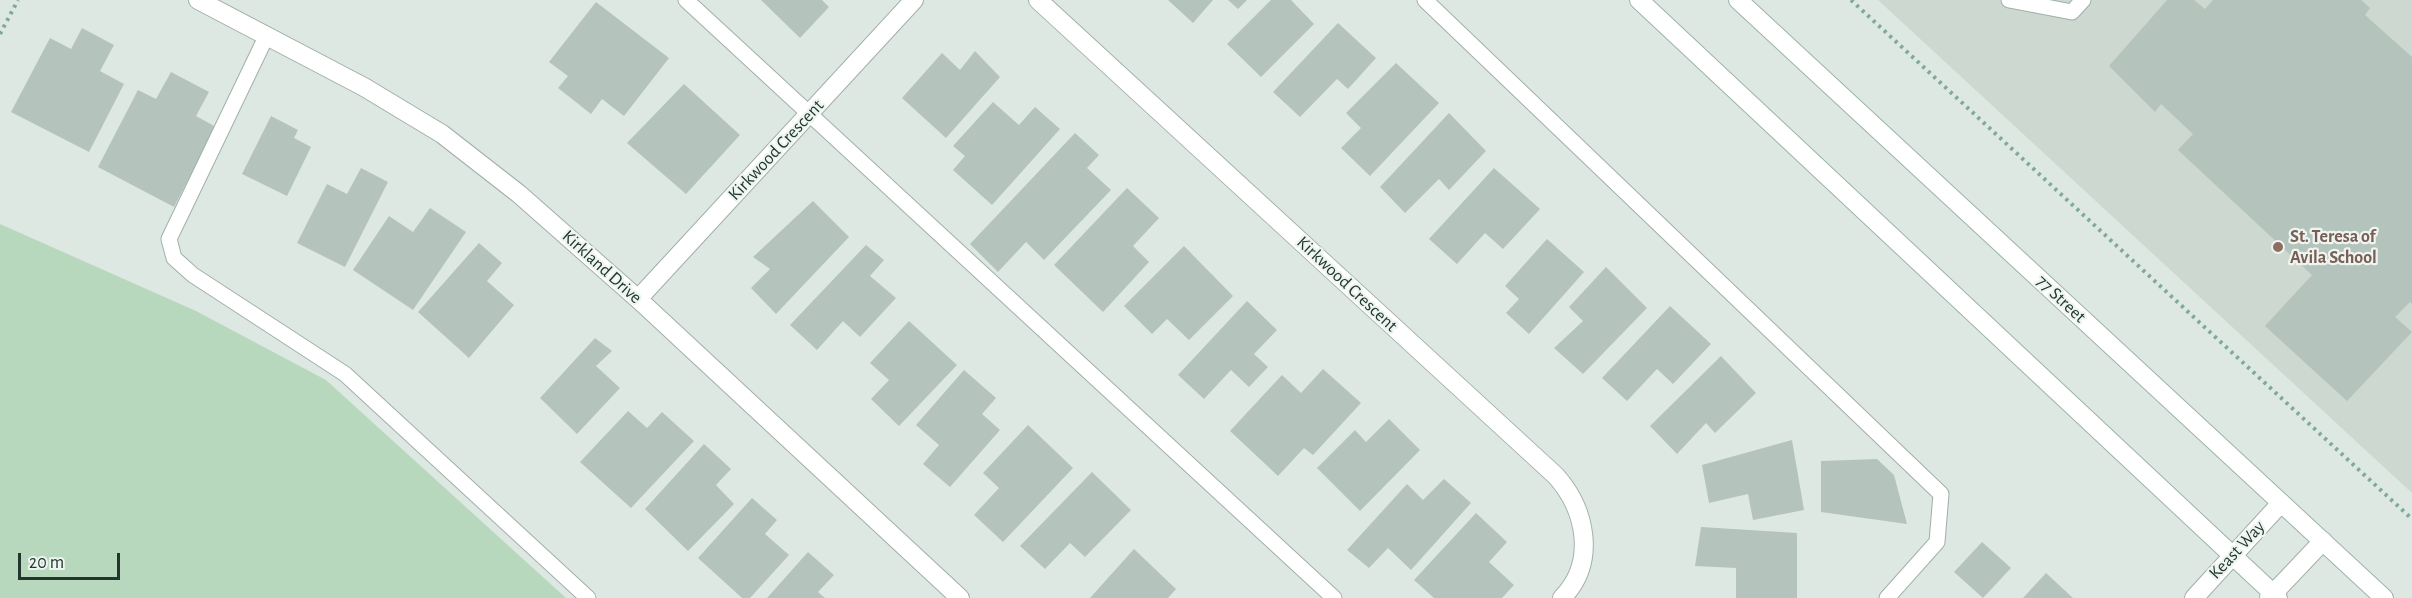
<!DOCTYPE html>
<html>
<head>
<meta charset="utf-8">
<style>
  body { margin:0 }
  #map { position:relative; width:2412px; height:598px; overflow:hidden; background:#dee8e3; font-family:"Alegreya Sans",sans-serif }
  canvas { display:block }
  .scale { position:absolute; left:18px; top:553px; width:102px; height:27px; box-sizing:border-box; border:3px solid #21362e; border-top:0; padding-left:8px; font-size:18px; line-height:21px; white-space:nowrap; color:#21362e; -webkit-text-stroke:4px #eef5f1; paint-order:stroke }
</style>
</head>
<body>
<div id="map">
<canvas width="2412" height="598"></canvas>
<div class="scale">20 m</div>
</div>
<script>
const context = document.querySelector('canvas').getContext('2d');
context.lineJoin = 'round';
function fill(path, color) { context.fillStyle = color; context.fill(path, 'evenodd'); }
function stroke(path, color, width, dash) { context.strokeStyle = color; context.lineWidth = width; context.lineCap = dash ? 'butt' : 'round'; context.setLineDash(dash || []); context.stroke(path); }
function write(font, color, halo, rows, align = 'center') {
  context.font = font + ' "Alegreya Sans",sans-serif'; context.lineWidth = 4.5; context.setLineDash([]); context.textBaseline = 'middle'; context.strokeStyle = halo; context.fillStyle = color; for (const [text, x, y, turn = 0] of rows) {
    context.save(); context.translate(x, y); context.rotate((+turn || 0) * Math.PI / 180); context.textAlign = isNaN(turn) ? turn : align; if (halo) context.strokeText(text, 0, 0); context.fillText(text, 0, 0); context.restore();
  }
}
const built = new Path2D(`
  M1878 0H2412V493Z`);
const green = new Path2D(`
  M0 224 196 311 326 380 566 598H0Z`);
const building = new Path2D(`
  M761 0H822L829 7 800 38Z
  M1168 0H1213L1193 23Z
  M1228 0H1247L1238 9Z
  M1271 0H1291L1314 24 1261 77 1227 44Z
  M2167 0H2194L2205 9 2213 0H2361L2370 8 2365 15 2412 57V304L2410 302 2395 317 2412 332 2347 401 2265 326 2312 275 2178 150 2193 134 2161 104 2155 112 2109 66Z
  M596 2 669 58 624 116 602 99 591 114 558 88 568 76 549 62Z
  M1338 23 1376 58 1348 89 1337 79 1300 117 1273 92Z
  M82 28 114 45 100 71 124 84 89 152 11 112 50 38 71 49Z
  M975 51 1000 77 946 138 902 98 942 53 960 70Z
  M1396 63 1439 103 1370 176 1341 148 1361 128 1346 113Z
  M171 72 209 92 196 116 216 127 174 207 98 167 138 90 156 99Z
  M684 84 740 135 686 194 627 143Z
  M993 102 1019 125 1035 107 1060 129 992 205 953 170 965 156 953 146Z
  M1449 113 1486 151 1449 190 1439 179 1405 213 1380 187Z
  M271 116 298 130 294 138 311 147 287 196 242 174Z
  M1075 133 1099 155 1087 168 1111 190 1044 260 1026 242 998 272 970 244Z
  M361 168 388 182 345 267 297 243 327 184 347 194Z
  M1494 168 1540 209 1503 249 1485 233 1457 264 1429 239Z
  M1127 188 1159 218 1133 246 1149 262 1103 312 1054 265Z
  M813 201 849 237 776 314 751 288 770 269 753 257Z
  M430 208 466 232 413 310 353 270 389 216 413 232Z
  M1547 239 1584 272 1529 334 1506 313 1519 299 1505 286Z
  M479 243 502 263 487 281 514 305 469 358 418 312Z
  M866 245 884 260 870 276 896 298 860 337 843 321 817 350 790 325Z
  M1184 246 1233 296 1189 340 1167 319 1152 334 1124 306Z
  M1606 267 1647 308 1583 374 1554 348 1583 321 1569 307Z
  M1247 301 1277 330 1254 354 1268 367 1249 387 1231 370 1204 399 1178 375Z
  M1670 306 1711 344 1673 384 1657 369 1627 401 1602 378Z
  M909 321 957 365 899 426 871 399 889 380 870 363Z
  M595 338 612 351 596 366 620 388 577 434 540 398Z
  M1721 356 1756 393 1715 433 1706 423 1677 454 1650 426Z
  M1323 369 1361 403 1313 455 1304 448 1278 476 1230 431 1282 375 1301 393Z
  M964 370 996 398 982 414 1000 430 950 487 923 464 939 445 916 425Z
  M628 411 647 428 662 412 694 441 631 508 580 462Z
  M1389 419 1420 450 1360 511 1317 468 1355 430 1366 442Z
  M1028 425 1073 468 1003 542 974 515 999 488 983 473Z
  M1792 440 1804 510 1753 520 1748 494 1709 503 1702 465Z
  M704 444 731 469 716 485 734 504 688 551 645 509Z
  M1877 459 1894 475 1907 524 1821 512V461Z
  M1092 472 1131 510 1085 557 1070 543 1045 569 1020 546Z
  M1444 479 1471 503 1411 570 1388 548 1369 568 1347 550 1407 484 1423 500Z
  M752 498 777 520 765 534 789 555 750 598H742L698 558Z
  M1476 513 1507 542 1489 562 1514 585 1502 598H1434L1414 580Z
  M1701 527 1797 533V598H1736V568L1695 566Z
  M1982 542 2011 568 1983 598 1954 572Z
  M1134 549 1176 589 1168 598H1090Z
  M808 552 834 575 818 592 825 598H767Z
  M2046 573 2073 598H2023Z`);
const path = new Path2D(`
  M1851 0 2412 519
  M0 34 18 0`);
const service = new Path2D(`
  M686 0 1334 598
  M1425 0 1941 494 1937 542 1887 598
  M2009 0 2072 12 2083 0
  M267 35 169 239 174 258 193 275 345 374 588 598`);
const minor = new Path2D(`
  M198 0 364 87 442 134 519 194 638 299 960 598
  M1038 0 1556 476C1586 510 1597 562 1562 598
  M638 299 914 0`);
const tertiary = new Path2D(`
  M2194 598 2281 503
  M2269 598 2323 541`);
const secondary = new Path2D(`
  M1639 0 2278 598
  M1738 0 2384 598`);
const markers = [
  [2278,247,6,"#8d6e63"]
];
const streetNames = [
  ["Kirkwood Crescent",776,150,-47],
  ["Kirkland Drive",602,267,42],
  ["Kirkwood Crescent",1347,284,43],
  ["77 Street",2061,299,43],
  ["Keast Way",2237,550,-47]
];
const educationNames = [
  ["St. Teresa of",2290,237],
  ["Avila School",2290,258]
];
fill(built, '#cdd8d1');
fill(green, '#b8d8bd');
fill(building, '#b4c3bb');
stroke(service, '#a2afa9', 17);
stroke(minor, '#a2afa9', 20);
stroke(tertiary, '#a2afa9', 20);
stroke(secondary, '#9eb3a9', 20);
stroke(path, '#81a998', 4, [3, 4.5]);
stroke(service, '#fff', 15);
stroke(minor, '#fff', 18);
stroke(tertiary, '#fff', 18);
stroke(secondary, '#fff', 18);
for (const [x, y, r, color] of markers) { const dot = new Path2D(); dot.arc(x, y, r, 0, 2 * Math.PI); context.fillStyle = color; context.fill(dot); stroke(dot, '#eef5f1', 2); }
write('18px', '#21362e', '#eef5f1', streetNames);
write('bold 18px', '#785e54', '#eef5f1', educationNames, 'left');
</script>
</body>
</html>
